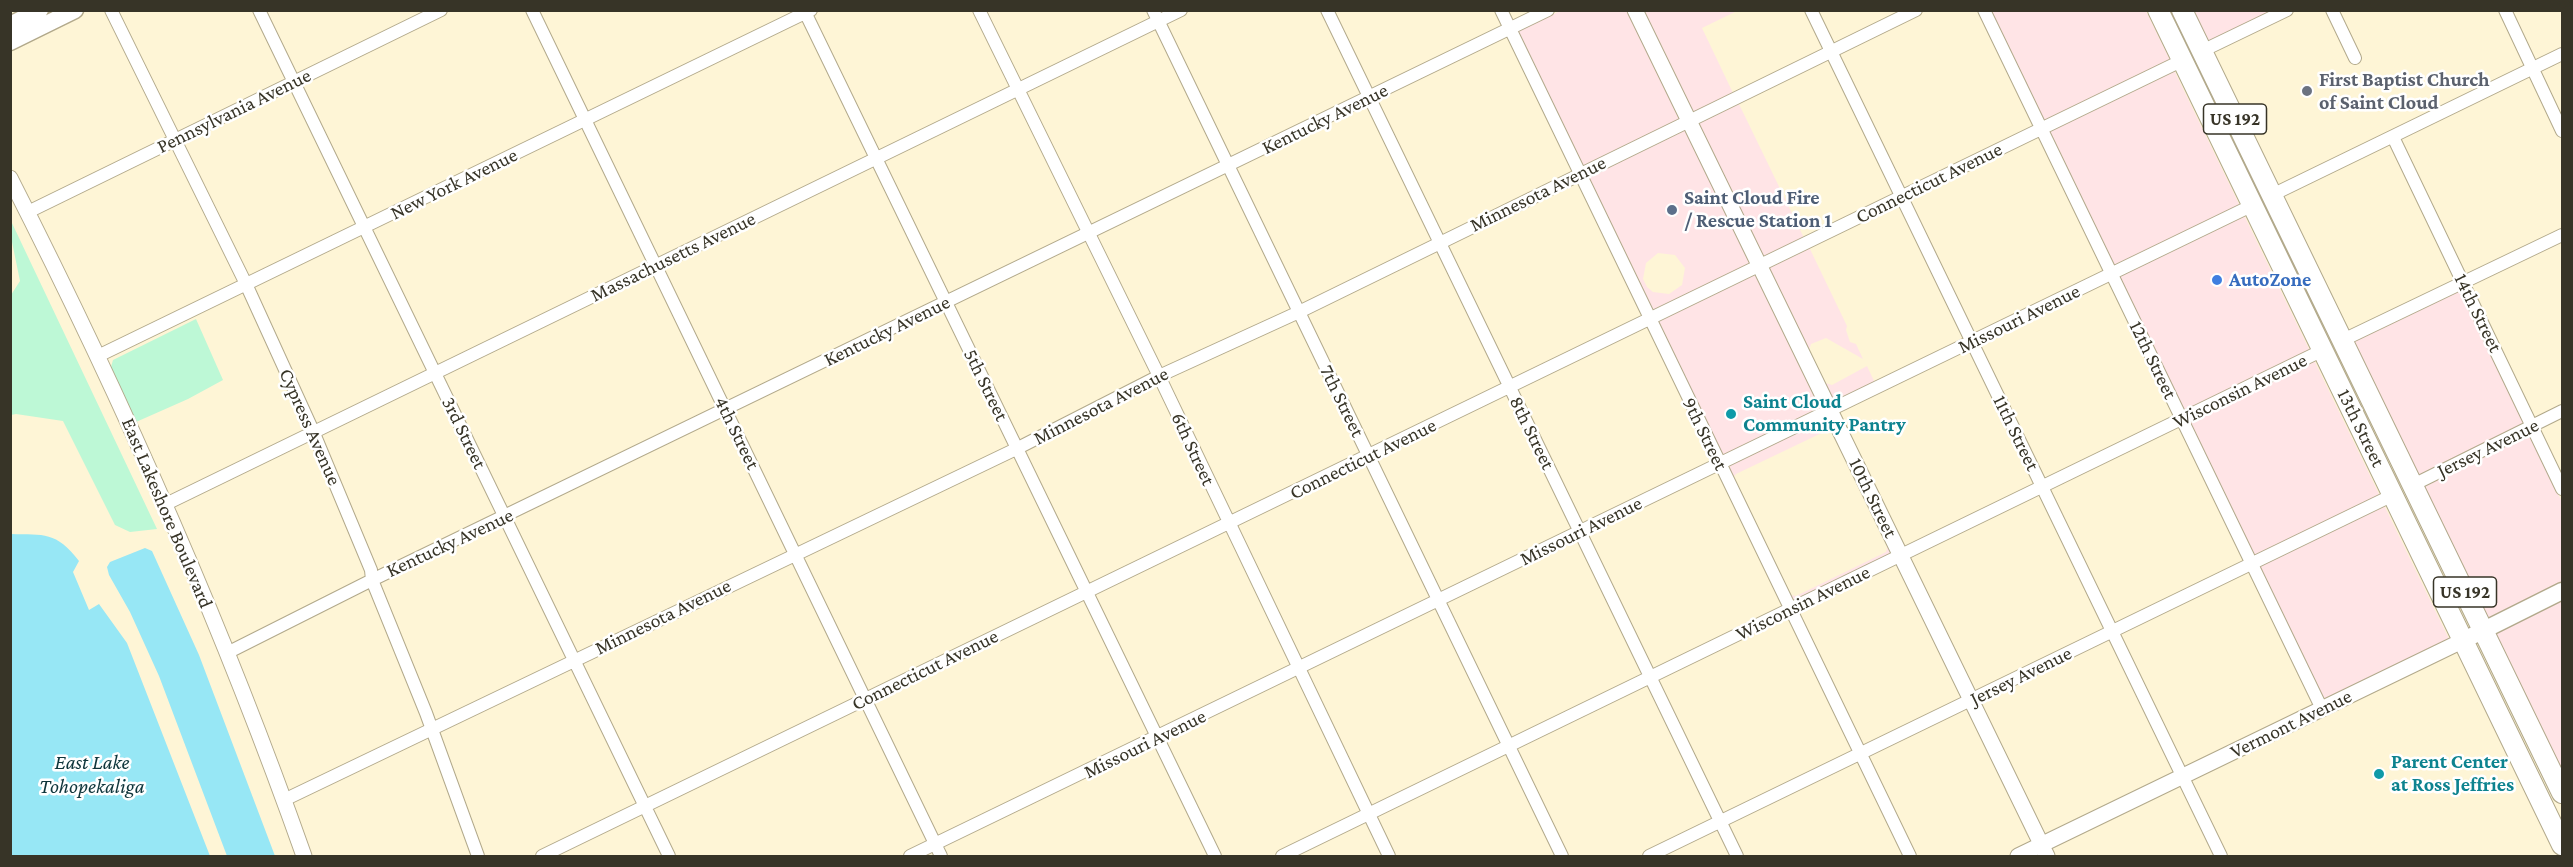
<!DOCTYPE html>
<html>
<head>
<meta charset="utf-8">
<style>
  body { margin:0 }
  #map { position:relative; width:2573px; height:867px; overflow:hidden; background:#fef5d6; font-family:"Crimson Pro",serif }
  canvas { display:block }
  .frame { position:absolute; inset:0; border:12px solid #373427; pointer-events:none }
</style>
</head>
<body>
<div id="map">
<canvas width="2573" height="867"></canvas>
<div class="frame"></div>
</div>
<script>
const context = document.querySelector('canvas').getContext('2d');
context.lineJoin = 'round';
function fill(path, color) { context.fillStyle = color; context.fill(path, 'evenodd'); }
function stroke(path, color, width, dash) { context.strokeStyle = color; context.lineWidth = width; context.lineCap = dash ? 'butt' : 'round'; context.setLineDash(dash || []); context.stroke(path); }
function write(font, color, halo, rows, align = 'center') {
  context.font = font + ' "Crimson Pro",serif'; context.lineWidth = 5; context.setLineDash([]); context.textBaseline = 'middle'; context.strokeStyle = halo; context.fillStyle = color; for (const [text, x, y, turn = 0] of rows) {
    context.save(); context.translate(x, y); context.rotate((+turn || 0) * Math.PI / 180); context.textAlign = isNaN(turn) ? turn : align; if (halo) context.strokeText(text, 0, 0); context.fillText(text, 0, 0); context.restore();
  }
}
const commercial = new Path2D(`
  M1560 11H1629L1681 119 1583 167 1517 31Z
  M1642 11H1737L1702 28 1733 93 1692 114Z
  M1991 11H2146L2170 60 2044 122Z
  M2191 11H2276L2207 43Z
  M2174 70 2240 206 2114 268 2048 131Z
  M1738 102 1804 238 1763 259 1696 123Z
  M1686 128 1753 264 1652 312 1587 176ZM1658 253 1675 255 1685 268 1682 285 1669 294 1653 292 1647 287 1643 279 1646 263Z
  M2244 215 2310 351 2185 412 2119 277Z
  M1809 247 1847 326 1846 330 1850 342 1856 344 1863 359 1826 338 1811 344 1809 350 1825 383 1832 385 1867 366 1875 383 1833 404 1767 268Z
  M1757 273 1823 409 1723 456 1657 321Z
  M2461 290 2562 502V585L2489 622 2352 342Z
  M2314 360 2380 496 2255 557 2189 421Z
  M1827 418 1894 554 1794 602 1784 581 1791 595 1796 596 1886 552 1888 545 1830 429 1736 474 1733 478 1727 466Z
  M2384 505 2450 641 2325 702 2260 566Z
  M2562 596V769L2561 770 2493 631Z`);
const green = new Path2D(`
  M11 221 157 529 130 532 115 525 63 421 16 414 11 415V295L20 281 11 237Z
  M196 319 223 380 188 399 136 422 111 367 113 360Z`);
const water = new Path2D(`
  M11 534C44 535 56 531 79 561L73 572 89 610 99 604 127 643 210 856H11Z
  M145 548 152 551 199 655 275 856H227L159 676 130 612 109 575 107 567 110 562Z`);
const minor = new Path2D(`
  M111 10 246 284 313 431 371 570 372 580 426 713 478 856
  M259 10 669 856
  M532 10 941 856
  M804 10 1215 856
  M979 10 1159 376 1389 856
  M1153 10 1562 856
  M1327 10 1737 856
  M1501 10 1910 856
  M1811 10 2221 856
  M1984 10 2322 709
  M2332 10 2355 58
  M2505 10 2562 131
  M2202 51 2287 10
  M2393 137 2562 489
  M2272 195 2562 54
  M28 212 441 10
  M2343 340 2562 235
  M98 356 811 10
  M2413 485 2562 411
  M166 504 1181 10
  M227 653 372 580 1548 10
  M284 800 1016 449 1159 376 1299 312 1916 10
  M542 856 2183 60
  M910 856 2253 205
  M1282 856 2323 350
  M1649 856 2393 495`);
const tertiary = new Path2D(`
  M1635 10 2047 856
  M10 178C122 398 222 624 304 856
  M2018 856 2464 640`);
const secondary = new Path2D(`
  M10 25 40 10
  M10 42 75 10
  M2464 640 2562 591`);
const trunk = new Path2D(`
  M2158 10 2562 845
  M2182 10 2562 793`);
const markers = [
  [2307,91,6,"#6b7280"],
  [1672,210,6,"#5c6f8a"],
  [2217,280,6,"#3f7fe0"],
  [1731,414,6,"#0f9aa8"],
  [2379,774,6,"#0f9aa8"]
];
const shields = [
  [2235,119,63],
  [2465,592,63]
];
const shieldNames = [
  ["US 192",2235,119],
  ["US 192",2465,592]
];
const worshipNames = [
  ["First Baptist Church",2319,80],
  ["of Saint Cloud",2319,103]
];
const streetNames = [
  ["Pennsylvania Avenue",234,111,-26],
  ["Kentucky Avenue",1325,119,-26],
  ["Connecticut Avenue",1929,183,-26],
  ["New York Avenue",454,184,-26],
  ["Minnesota Avenue",1538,194,-26],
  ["Massachusetts Avenue",673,257,-26],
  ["14th Street",2478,313,64],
  ["Missouri Avenue",2019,319,-26],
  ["Kentucky Avenue",887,331,-26],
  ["12th Street",2153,360,64],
  ["5th Street",986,385,64],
  ["Wisconsin Avenue",2240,391,-26],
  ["7th Street",1342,401,64],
  ["Minnesota Avenue",1101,406,-27],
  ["Cypress Avenue",310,427,66],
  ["13th Street",2361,428,64],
  ["3rd Street",464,433,64],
  ["4th Street",737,433,64],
  ["8th Street",1532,433,64],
  ["11th Street",2016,433,64],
  ["9th Street",1705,434,64],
  ["Jersey Avenue",2488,448,-26],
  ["6th Street",1193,449,65],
  ["Connecticut Avenue",1363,459,-26],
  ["10th Street",1873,498,64],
  ["East Lakeshore Boulevard",167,513,67],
  ["Missouri Avenue",1581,531,-26],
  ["Kentucky Avenue",450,543,-25],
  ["Wisconsin Avenue",1803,603,-26],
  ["Minnesota Avenue",663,617,-26],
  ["Connecticut Avenue",925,670,-26],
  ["Jersey Avenue",2021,676,-26],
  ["Vermont Avenue",2291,724,-26],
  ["Missouri Avenue",1145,744,-26]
];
const serviceNames = [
  ["Saint Cloud Fire",1684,198],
  ["/ Rescue Station 1",1684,221]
];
const shopNames = [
  ["AutoZone",2229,280]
];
const cultureNames = [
  ["Saint Cloud",1743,402],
  ["Community Pantry",1743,425],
  ["Parent Center",2391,762],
  ["at Ross Jeffries",2391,785]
];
const waterNames = [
  ["East Lake",92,763],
  ["Tohopekaliga",92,787]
];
fill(commercial, '#ffe4e6');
fill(green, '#bdf8d6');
fill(water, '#97e7f5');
stroke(minor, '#b2a98b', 14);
stroke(tertiary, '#b2a98b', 17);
stroke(secondary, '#b2a98b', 19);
stroke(trunk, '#b2a98b', 22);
stroke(minor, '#fff', 12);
stroke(tertiary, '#fff', 15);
stroke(secondary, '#fff', 16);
stroke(trunk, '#fff', 20);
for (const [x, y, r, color] of markers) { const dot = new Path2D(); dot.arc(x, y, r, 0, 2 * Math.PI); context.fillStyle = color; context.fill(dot); stroke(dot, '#fff', 2); }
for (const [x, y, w] of shields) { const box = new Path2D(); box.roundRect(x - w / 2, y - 15, w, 30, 4.5); context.fillStyle = '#fff'; context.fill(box); stroke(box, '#373427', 1.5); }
write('bold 18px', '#373427', null, shieldNames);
write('bold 20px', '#5b616d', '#fff', worshipNames, 'left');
write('20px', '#373427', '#fff', streetNames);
write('bold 20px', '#4e5e75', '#fff', serviceNames, 'left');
write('bold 20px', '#366cbe', '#fff', shopNames, 'left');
write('bold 20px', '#0d838f', '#fff', cultureNames, 'left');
write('italic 21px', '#0e353b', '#fff', waterNames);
</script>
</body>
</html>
